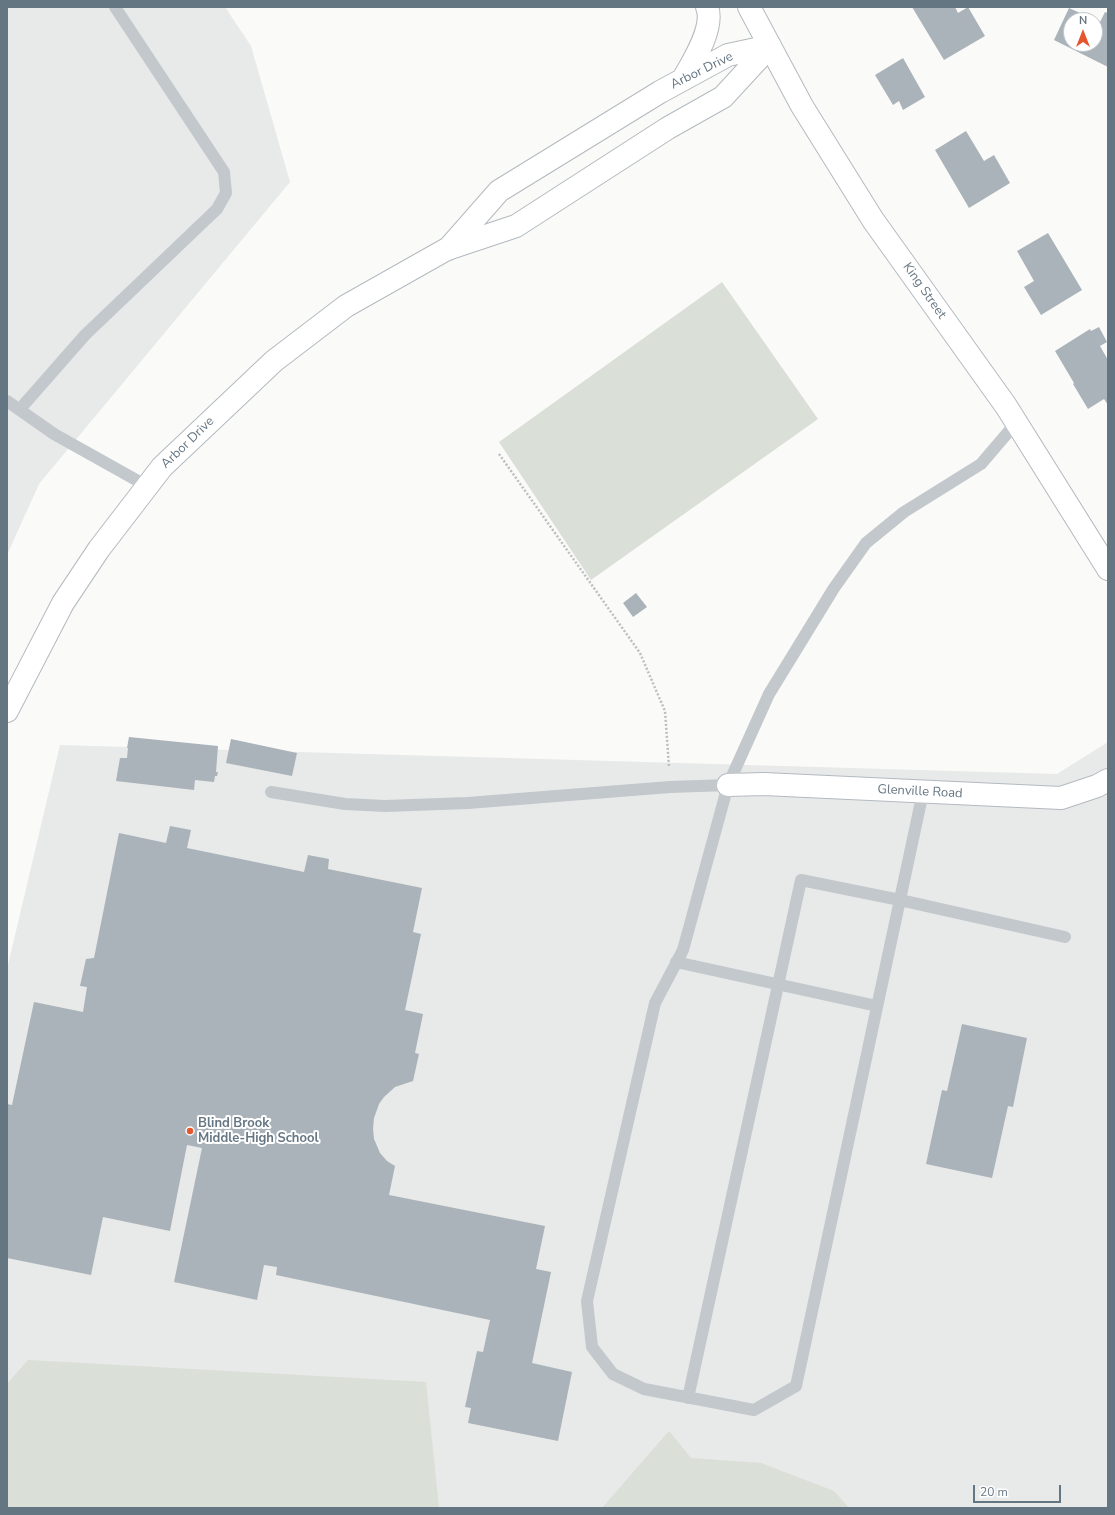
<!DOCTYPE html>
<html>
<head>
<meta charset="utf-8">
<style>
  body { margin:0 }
  #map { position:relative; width:1115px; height:1515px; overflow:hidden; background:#fafaf8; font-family:"Nunito Sans",sans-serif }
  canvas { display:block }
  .frame { position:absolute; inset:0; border:8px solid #657683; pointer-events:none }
  .north { position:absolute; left:1063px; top:12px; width:40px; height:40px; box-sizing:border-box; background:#fff; border:1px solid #c1c8cd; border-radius:50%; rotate:0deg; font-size:11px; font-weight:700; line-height:16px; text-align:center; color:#657683 }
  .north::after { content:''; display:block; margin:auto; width:14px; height:18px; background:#e4572e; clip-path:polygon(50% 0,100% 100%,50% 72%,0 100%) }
  .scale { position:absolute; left:973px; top:1485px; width:88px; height:18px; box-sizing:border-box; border:2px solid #657683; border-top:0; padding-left:5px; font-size:12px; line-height:14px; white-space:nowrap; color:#657683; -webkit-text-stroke:3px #fff; paint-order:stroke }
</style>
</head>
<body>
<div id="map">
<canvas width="1115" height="1515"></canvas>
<div class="frame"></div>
<div class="north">N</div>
<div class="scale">20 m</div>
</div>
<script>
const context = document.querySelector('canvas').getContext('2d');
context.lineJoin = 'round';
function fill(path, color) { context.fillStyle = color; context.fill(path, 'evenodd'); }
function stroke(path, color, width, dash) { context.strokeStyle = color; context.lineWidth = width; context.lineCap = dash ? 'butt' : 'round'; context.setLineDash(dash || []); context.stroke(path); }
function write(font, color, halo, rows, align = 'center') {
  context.font = font + ' "Nunito Sans",sans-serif'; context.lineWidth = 4; context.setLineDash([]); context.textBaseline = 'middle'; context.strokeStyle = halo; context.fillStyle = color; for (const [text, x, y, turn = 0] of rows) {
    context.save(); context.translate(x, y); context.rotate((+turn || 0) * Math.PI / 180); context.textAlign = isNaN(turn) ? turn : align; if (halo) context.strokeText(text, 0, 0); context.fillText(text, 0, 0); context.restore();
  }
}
const built = new Path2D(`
  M7 7H225L251 46 290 182 39 484 7 555Z
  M1108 742V1508H7V969L60 745 1057 774Z`);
const green = new Path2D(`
  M722 282 818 419 591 580 499 442Z
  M28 1360 426 1382 439 1508H7V1384Z
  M669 1431 691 1458 761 1463 834 1491 849 1508H602Z`);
const building = new Path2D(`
  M912 7H955L958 13 968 7 985 36 944 60Z
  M1069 8 1100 22 1105 12 1108 13V67L1054 40ZM1071 20H1095V44H1071Z
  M903 58 925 97 903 110 899 101 893 105 875 75Z
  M966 131 984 161 994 155 1010 183 969 208 935 150Z
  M1048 233 1082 290 1041 315 1024 287 1034 281 1017 251Z
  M1099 327 1107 342 1100 346 1108 360V405L1104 399 1088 409 1073 384 1074 383 1055 351 1090 329 1091 331Z
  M636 593 647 607 633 617 623 603Z
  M129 737 218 746 216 772H218L217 776H215L214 782 195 780 194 790 116 781 120 758H127L128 748H127Z
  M231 739 297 753 292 776 226 763Z
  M170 826 191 830 187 848 304 872 308 855 329 859 328 869 422 888 413 932 421 934 405 1010 423 1014 415 1053 419 1054 413 1081 395 1087 384 1097 379 1104 374 1118 373 1129 374 1139 380 1153 387 1161 395 1166 389 1195 545 1226 536 1269 551 1272 532 1363 572 1372 558 1441 468 1423 471 1408 465 1407 477 1351 483 1352 490 1320 276 1275 277 1267 264 1265 257 1300 174 1282 202 1148 187 1145 170 1231 103 1217 91 1275 7 1258V1104L12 1105 34 1002 83 1012 87 987 80 986 86 959 94 958 119 833 166 843Z
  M962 1024 1027 1038 1013 1107 1008 1106 992 1178 926 1164 942 1090 947 1091Z`);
const path = new Path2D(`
  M499 454 640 653 665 711 669 767`);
const lane = new Path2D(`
  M7 401 54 434 147 486
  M20 409 85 335 217 209 226 193 224 172 115 7
  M271 792 345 804 385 806 468 803 670 787 728 785
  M923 792 796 1386 754 1410 644 1389 613 1374 592 1347 587 1301 655 1003 683 950 728 785 769 694 834 588 866 543 904 512 981 464 1016 423
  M676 962 877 1006
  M688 1398 801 880 900 900 1065 937`);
const secondary = new Path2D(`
  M749 7 802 106 873 220 1006 406 1108 569
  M683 79C693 62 715 27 707 7
  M448 249 499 191 660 92 728 55 770 46
  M7 711 63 603 99 549 162 467 274 361 346 306 447 249 516 226 668 128 723 97 770 46
  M728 785 764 784 1061 798 1097 786 1108 780`);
const markers = [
  [190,1131,4,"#e4572e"]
];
const streetNames = [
  ["Arbor Drive",702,71,-26],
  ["King Street",924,291,55],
  ["Arbor Drive",188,443,-44],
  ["Glenville Road",920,792,3]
];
const poiNames = [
  ["Blind Brook",198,1124],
  ["Middle-High School",198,1139]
];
fill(built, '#e8e9e9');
fill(green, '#dadfd7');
fill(building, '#aab3b9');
stroke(secondary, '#b3babf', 24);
stroke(path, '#bbbfc2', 2.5, [2, 2]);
stroke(lane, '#c3c8cc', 12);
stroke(secondary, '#fff', 22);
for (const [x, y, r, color] of markers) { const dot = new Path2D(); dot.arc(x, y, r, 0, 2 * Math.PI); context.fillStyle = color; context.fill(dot); stroke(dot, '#fff', 1.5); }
write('13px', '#657683', '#fff', streetNames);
write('bold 13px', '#657683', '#fff', poiNames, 'left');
</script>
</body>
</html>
